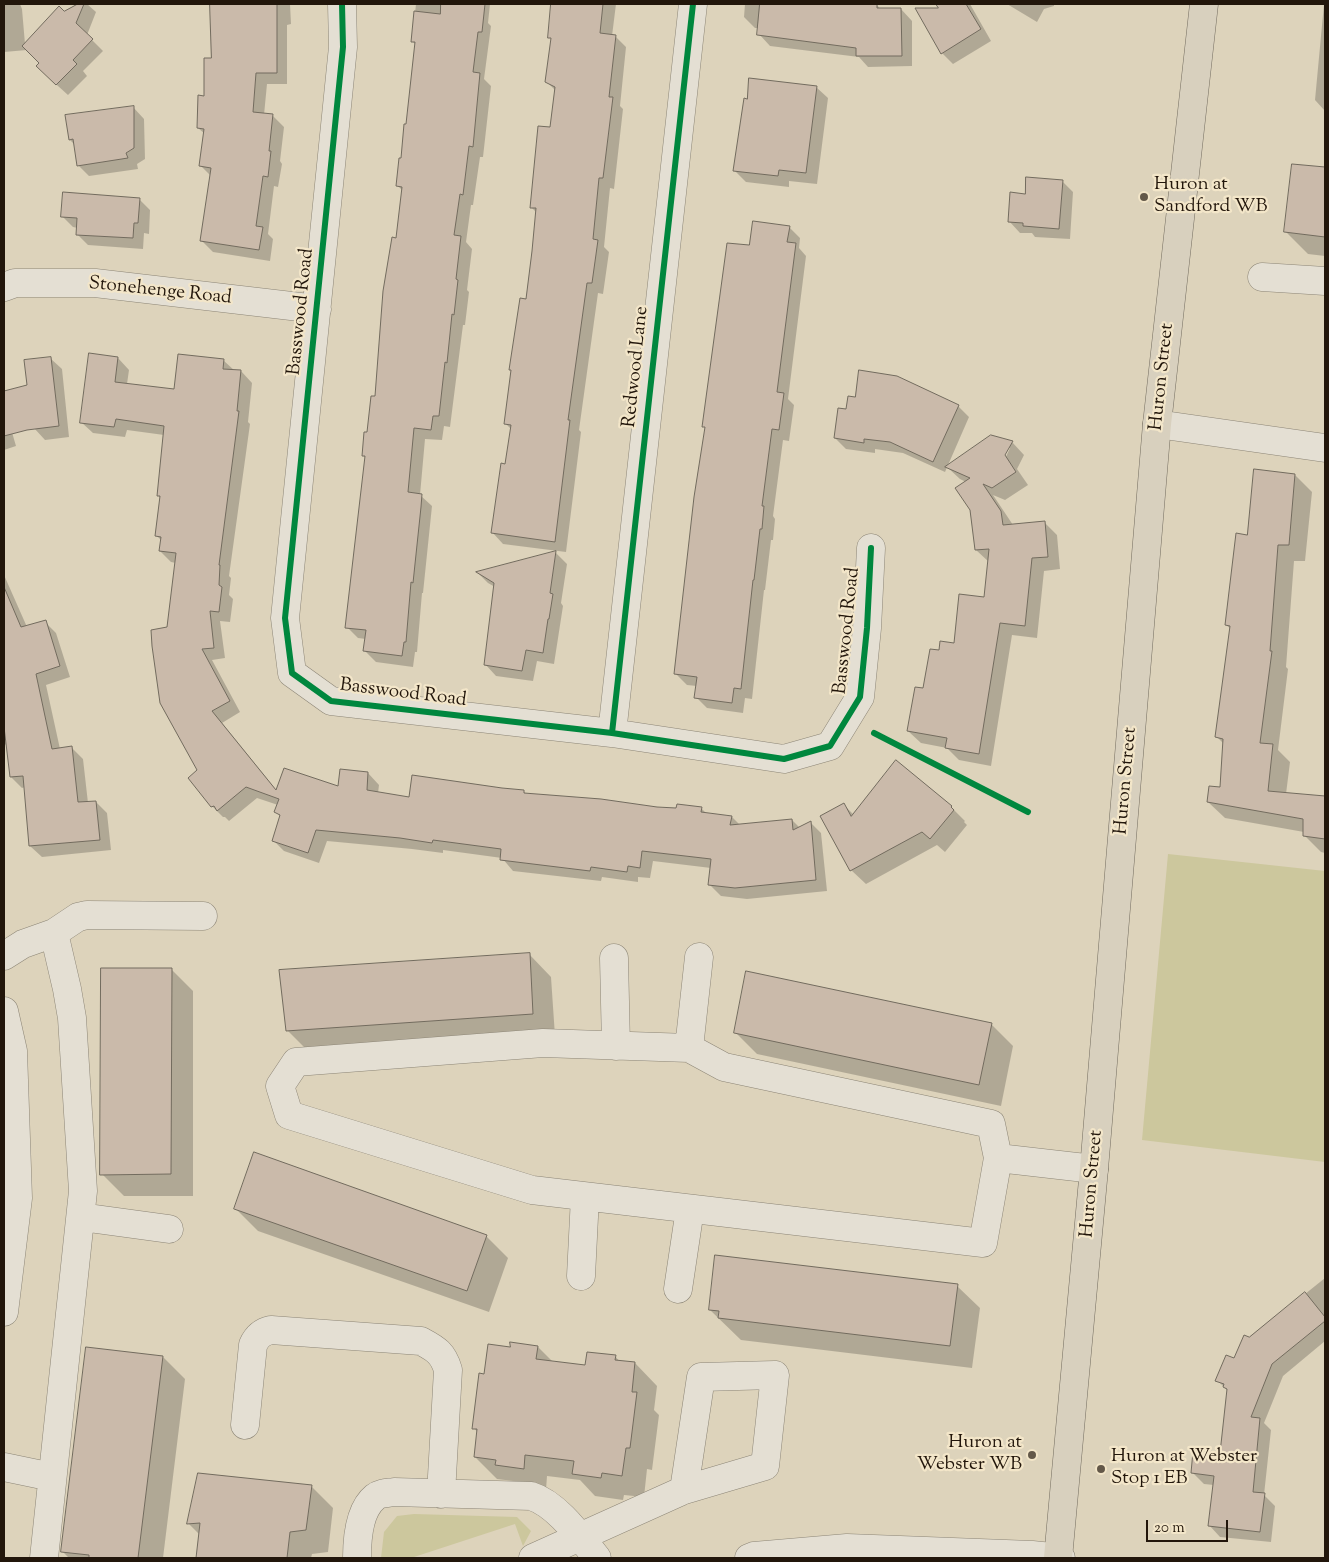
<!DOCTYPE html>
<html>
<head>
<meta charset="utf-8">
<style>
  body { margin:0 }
  #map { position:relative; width:1329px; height:1562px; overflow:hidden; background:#ddd3bb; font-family:"Sorts Mill Goudy",serif }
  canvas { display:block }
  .frame { position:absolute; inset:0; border:5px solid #22160b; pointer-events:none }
  .scale { position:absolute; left:1146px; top:1520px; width:82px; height:22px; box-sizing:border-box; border:2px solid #22160b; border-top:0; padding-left:6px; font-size:15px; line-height:18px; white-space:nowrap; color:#22160b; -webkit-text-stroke:4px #f3e6c9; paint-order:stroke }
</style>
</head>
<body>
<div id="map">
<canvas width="1329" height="1562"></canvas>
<div class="frame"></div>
<div class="scale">20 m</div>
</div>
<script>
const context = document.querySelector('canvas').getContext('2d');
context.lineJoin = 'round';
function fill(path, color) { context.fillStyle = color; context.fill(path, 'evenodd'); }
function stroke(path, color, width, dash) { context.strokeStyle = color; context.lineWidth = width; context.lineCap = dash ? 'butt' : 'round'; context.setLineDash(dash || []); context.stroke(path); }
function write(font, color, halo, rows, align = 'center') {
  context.font = font + ' "Sorts Mill Goudy",serif'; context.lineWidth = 4.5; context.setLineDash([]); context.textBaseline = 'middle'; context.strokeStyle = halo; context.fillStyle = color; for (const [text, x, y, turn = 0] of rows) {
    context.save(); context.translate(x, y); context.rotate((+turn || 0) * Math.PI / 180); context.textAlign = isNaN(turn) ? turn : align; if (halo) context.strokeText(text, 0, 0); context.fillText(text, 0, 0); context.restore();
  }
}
const green = new Path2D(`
  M1168 854 1325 871V1162L1142 1140Z
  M414 1514 517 1517 531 1531 523 1546 515 1524 411 1558H381L384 1532 397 1516Z`);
const shadow = new Path2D(`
  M4 4H20L22 9 25 44 64 12 81 4H87L96 12 87 35 103 51 83 71 87 76 68 95 48 77 41 63 27 50 4 52Z
  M211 4H290L291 24 287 25V84H267L264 115 273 116 284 127 280 161 282 164 278 187 274 186 268 234 273 239 270 261 213 252 202 241 211 176 201 166 205 134 198 128 212 59Z
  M416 4H490L488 23 491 26 484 79 491 86 483 157H480L473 205H471L466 242 472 249 467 290 469 292 465 325H463L450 427 444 426 442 440 425 439 420 495 432 506 423 593H422L417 652H415L413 667 376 662 365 651 366 639 358 638 347 627 366 458 363 456 376 397 403 191 397 185 407 126 416 45 412 41Z
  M555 4H616L612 36H615L626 47 620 106 623 109 614 189 610 188 604 247 609 252 603 294 598 293 579 430 581 432 566 552 503 544 492 532 506 465 511 429 505 423 527 300 537 213 531 207 551 128 556 91 547 82 552 39 550 37Z
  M745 4H848L850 5H877L881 10 901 9 912 21V66L868 67 859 57 770 46 759 34V28H755L744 17Z
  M937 4H970L991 41 953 64 942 53 940 9Z
  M1007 4H1054V6L1044 9 1037 22Z
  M1324 4H1325V111L1315 100Z
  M816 87 828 98 817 184 789 181V187L746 182 735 171Z
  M133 107 144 119 145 159 137 164 138 169 89 176 78 165 75 145 70 140Z
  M1293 165 1325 168V256L1308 254 1286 232Z
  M1062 181 1073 192 1070 239 1035 237 1032 233H1020L1009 221 1026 195Z
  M139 199 150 210 149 234 144 233 143 249 88 245 77 234 78 228 73 227 62 216Z
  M789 227 800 238 799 248 806 256 788 399 794 405 789 441 783 440 773 516 775 519 773 540H771L765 590H764L752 699 745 698 743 713 707 708 696 697 697 686 687 685 676 674 706 428 704 427 750 247Z
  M50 358 62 369 69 437 45 440 34 428Z
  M118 358 129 370 127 384 175 391 223 360 235 371H241L252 383 248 422 250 424 229 576 231 578 229 595 233 599 230 622 220 621 225 658 212 660 240 712 222 723 277 791 339 788 368 773 379 785 378 793 410 798 523 791 526 794 657 808H701L707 814 732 817 740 825 792 820 800 828 810 822 821 833 827 891 747 899 721 896 709 884 711 868 653 861 650 878 638 877V882L602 877 601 881 513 871 502 858 443 850V853L412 849 327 841 319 863 284 851 273 840 281 817 276 812 278 805 257 798 229 821 225 817H223L212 806 199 771 168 629 176 563 171 562 160 551 162 541 156 535 161 499 158 495 164 435 127 430 125 437 93 433 81 422Z
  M4 405 16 446 4 450Z
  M958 406 969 417 945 472 903 453 875 449V453L846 449 835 438 847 411Z
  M1012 442 1024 455 1017 469 1028 485 1005 500 993 495 1013 525 1044 522 1057 535 1060 569 1044 571 1037 638 1012 635 991 766 959 760 947 748 921 743 908 731 940 652 955 645 985 598 989 562 976 550 966 482 960 479 947 467ZM1007 448H1010L1004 461 1001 460Z
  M1295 475 1312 492 1305 561H1294L1286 667 1288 669 1278 750 1290 762 1286 794 1325 797V853L1321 852 1304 835V832L1225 818 1208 802 1221 788 1224 744 1216 736 1231 629 1226 625 1248 537Z
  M556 553 567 564 561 603 563 606 554 664 537 661 533 681 496 676 485 664 495 587 488 583 478 573Z
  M4 575 27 627 45 622 56 633 70 677 46 685 60 749 72 748 83 759 88 803 96 802 107 813 111 850 42 857 30 846 25 787 22 788 11 777 7 746 4 743Z
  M843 804 853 814 951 807 965 821 964 822 967 825 945 852 937 845 866 884 851 870Z
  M529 954 551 977 555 1036 309 1052 287 1030Z
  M171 969 193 991V1196H124L102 1174Z
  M991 1024 1013 1046 1001 1106 757 1054 735 1032Z
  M235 1208 486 1236 508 1258 489 1312 258 1231Z
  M1325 1278V1341L1283 1376 1264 1423 1271 1430 1264 1495 1275 1506 1271 1542 1220 1537 1209 1525 1214 1485 1204 1484 1193 1473 1221 1455 1228 1391 1217 1380 1235 1360 1249 1339Z
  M957 1286 980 1308 972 1368 741 1340 710 1310Z
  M538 1347 554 1363 586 1367 615 1356 620 1362 635 1363 657 1386 654 1410 659 1415 652 1470 647 1469 644 1497 624 1495 623 1500 595 1496 580 1480 547 1476 546 1490 519 1487 513 1481 497 1479 475 1457 478 1433 474 1428 485 1375 511 1348Z
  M163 1357 185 1379 163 1558H69L62 1551Z
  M311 1486 333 1508 328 1552 312 1554 311 1558H197L200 1535 188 1523Z`);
const building = new Path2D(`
  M78 4H84L76 23 93 39 73 60 77 64 56 85 36 66 39 63 22 46 59 6 64 11Z
  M210 4H277V73H256L253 112 273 114 269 151H271L268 177 263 176 256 226 263 227 259 250 200 241 211 168 199 166 204 129 197 128 198 95 204 96V58H211Z
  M441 4H485L482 32H478L473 72 480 73 473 147 469 146 463 195 460 194 454 235 461 236 456 279 458 280 454 315 452 314 447 363 445 362 439 416H433L431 430 414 428 408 492 422 494 421 507 413 583 411 582 406 642H404L402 656 363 651 366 630 345 628 365 456H362L364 432H367L371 396H375L383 291 392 237 396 238 402 187 396 186 399 158H401L404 124H406L415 42H411L414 11 440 14Z
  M551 4H603L600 33 616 35 609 97H613L603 178H599L593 239 598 240 592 283H587L568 420H570L555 542 491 533 501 463 505 464 511 425 504 424 511 370H509L520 298 526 299 532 251 536 208H530L538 126 550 127 555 87 545 82 551 38H548Z
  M760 4H877V8H901L902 56H856V48L757 35Z
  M936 4H966L981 29 941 54 915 8H938Z
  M749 78 817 86 806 173 779 170 778 176 733 171 744 98 747 99Z
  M134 106V148L126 153 128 158 77 166 73 139 69 140 65 115Z
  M1292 164 1325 167V237L1284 232Z
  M1026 177 1063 180 1059 229 1023 226V223L1008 222 1010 192 1025 194Z
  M63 192 140 198 138 223H134L133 238 76 235 77 218 61 217Z
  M753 221 790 226 787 242 796 243 777 392 784 393 779 430 772 429 762 506H764L762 529H760L754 580H753L741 689 734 688 732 703 694 698 697 677 674 674 694 497 705 427H702L727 243 749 245Z
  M89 353 118 357 115 382 174 389 178 354 224 359 223 369 241 370 237 411H239L219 565H220L219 585 222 587 219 612 210 611 214 648 202 649 230 701 212 711 276 790 284 768 338 786 340 769 368 772 367 790 409 797 412 775 502 788 524 790V793L601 799 657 807 676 808 677 804 702 807 701 812 732 816 730 825 792 819 793 830 811 821 816 880 735 888 708 885 711 859 642 851 640 868 628 866 627 872 591 867 590 871 500 860 501 849 433 840 432 843 400 838 316 830 308 853 272 841 280 815 274 812 279 799 246 787 217 811 214 806 211 807 188 778 197 770 160 703 152 646 151 630 167 627 176 553 159 551 161 537 155 536 160 496H157L164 426 116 419 114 427 80 423Z
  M51 357 59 426 27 430 4 436V391L27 385 24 360Z
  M859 370 897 376 959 405 933 462 890 442 864 439V443L834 438 838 408 846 409 848 396 855 397Z
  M991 435 1013 441 1005 455 1016 472 992 488 983 484 1001 511 1003 525 1045 521 1048 557 1032 558 1025 626 1000 623 979 754 945 748 947 738 907 731 915 687 923 688 930 649 939 650 940 641 954 643 959 594 984 597 989 549 975 550 970 510 955 488 970 478 945 467Z
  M1254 469 1295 474 1289 545H1278L1270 651H1272L1260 743 1273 744 1268 791 1325 796V839L1303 836V819L1207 802 1209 786 1220 787 1223 739 1215 737 1230 626 1225 625 1236 533 1247 535Z
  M556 551 550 593 553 594 549 619H548L543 653 526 650 522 671 484 665 494 583 476 572Z
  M4 587 21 627 46 620 60 666 36 674 52 749 72 746 78 802 96 801 100 840 29 846 23 776 10 777 4 727Z
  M896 760 952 806 951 807 954 810 930 839 922 832 850 871 820 816 844 803 851 816Z
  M530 953 533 1014 286 1031 279 970Z
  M101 968H172L171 1174 100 1175Z
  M746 971 992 1023 979 1085 734 1033Z
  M254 1152 487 1235 467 1291 234 1209Z
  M715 1255 958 1284 950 1346 718 1318 719 1311 709 1310Z
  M1305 1292 1325 1317V1321L1272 1364 1251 1417 1260 1418 1253 1492 1265 1493 1260 1532 1208 1526 1214 1476 1191 1473 1193 1451 1220 1453 1227 1389 1223 1387 1224 1384 1215 1381 1226 1355 1234 1358 1244 1335 1249 1337Z
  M510 1342 538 1346 536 1359 585 1365 587 1352 616 1355 615 1360 635 1362 632 1392H637L630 1448H626L622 1476 602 1473 601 1478 572 1474 574 1461 525 1455 524 1469 495 1465 496 1460 474 1457 477 1429H472L479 1373 484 1374 488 1344 510 1347Z
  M86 1347 163 1356 138 1558H89V1555L61 1552Z
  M198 1473 312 1485 306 1530 290 1532 287 1558H196L200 1523 187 1524Z`);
const minor = new Path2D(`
  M342 4 343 47 285 618 292 673 331 701 612 733 784 759 830 746 860 697 867 628 871 548
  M1262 277 1325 281
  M4 287 15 283H95L317 309
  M1157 424 1325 448
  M612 733 693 4
  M4 956 23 944 54 933 78 917 87 915 203 916
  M614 958 616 1046
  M4 1011 13 1051 18 1198 4 1312
  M543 1043 689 1048 724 1067 991 1124 998 1158 983 1243 532 1190 289 1115 280 1086 296 1062Z
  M689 1048 699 957
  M998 1158 1094 1169
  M81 1217 169 1229
  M581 1276 585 1197
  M678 1289 690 1209
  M245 1425 253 1345C257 1336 262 1332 271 1330L421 1341C436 1349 443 1353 448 1370L441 1494
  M4 1467 52 1477
  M44 1558 83 1191 72 1018 67 989 54 933
  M357 1558C357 1540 359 1510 375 1497 380 1493 387 1493 394 1492L531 1496C557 1504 580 1537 597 1558
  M533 1558 684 1490 765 1466 775 1375 701 1377 684 1490
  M749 1558 754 1556 847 1548 1032 1555 1061 1558`);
const major = new Path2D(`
  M1058 1558 1094 1169 1157 424 1204 4`);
const cycleway = new Path2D(`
  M342 4 343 47 285 618 292 673 331 701 612 733 784 759 830 746 860 697 867 628 871 548
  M612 733 693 4
  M874 733 1028 812`);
const markers = [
  [1144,197,5,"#635849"],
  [1032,1455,5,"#635849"],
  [1101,1469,5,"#635849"]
];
const poiNames = [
  ["Huron at",1154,186],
  ["Sandford WB",1154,208],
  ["Huron at",1022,1444,"right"],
  ["Webster WB",1022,1466,"right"],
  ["Huron at Webster",1111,1458],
  ["Stop 1 EB",1111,1480]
];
const streetNames = [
  ["Stonehenge Road",160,292,6],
  ["Basswood Road",302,312,-84],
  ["Redwood Lane",637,367,-84],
  ["Huron Street",1163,377,-84],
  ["Basswood Road",848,631,-84],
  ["Basswood Road",403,694,7],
  ["Huron Street",1127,781,-85],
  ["Huron Street",1093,1184,-85]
];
fill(green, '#ccc79d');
fill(shadow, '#0003');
fill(building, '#cabaaa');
stroke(building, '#726b5e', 1);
stroke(minor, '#8c8576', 29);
stroke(major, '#726b5e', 29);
stroke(minor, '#e4dfd3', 28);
stroke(major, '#d8d0be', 28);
stroke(cycleway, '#00873e', 6);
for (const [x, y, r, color] of markers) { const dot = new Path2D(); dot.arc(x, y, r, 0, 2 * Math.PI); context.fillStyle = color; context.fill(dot); stroke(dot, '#f3e6c9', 2); }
write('19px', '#22160b', '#f3e6c9', poiNames, 'left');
write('19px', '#22160b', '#f3e6c9', streetNames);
</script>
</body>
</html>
